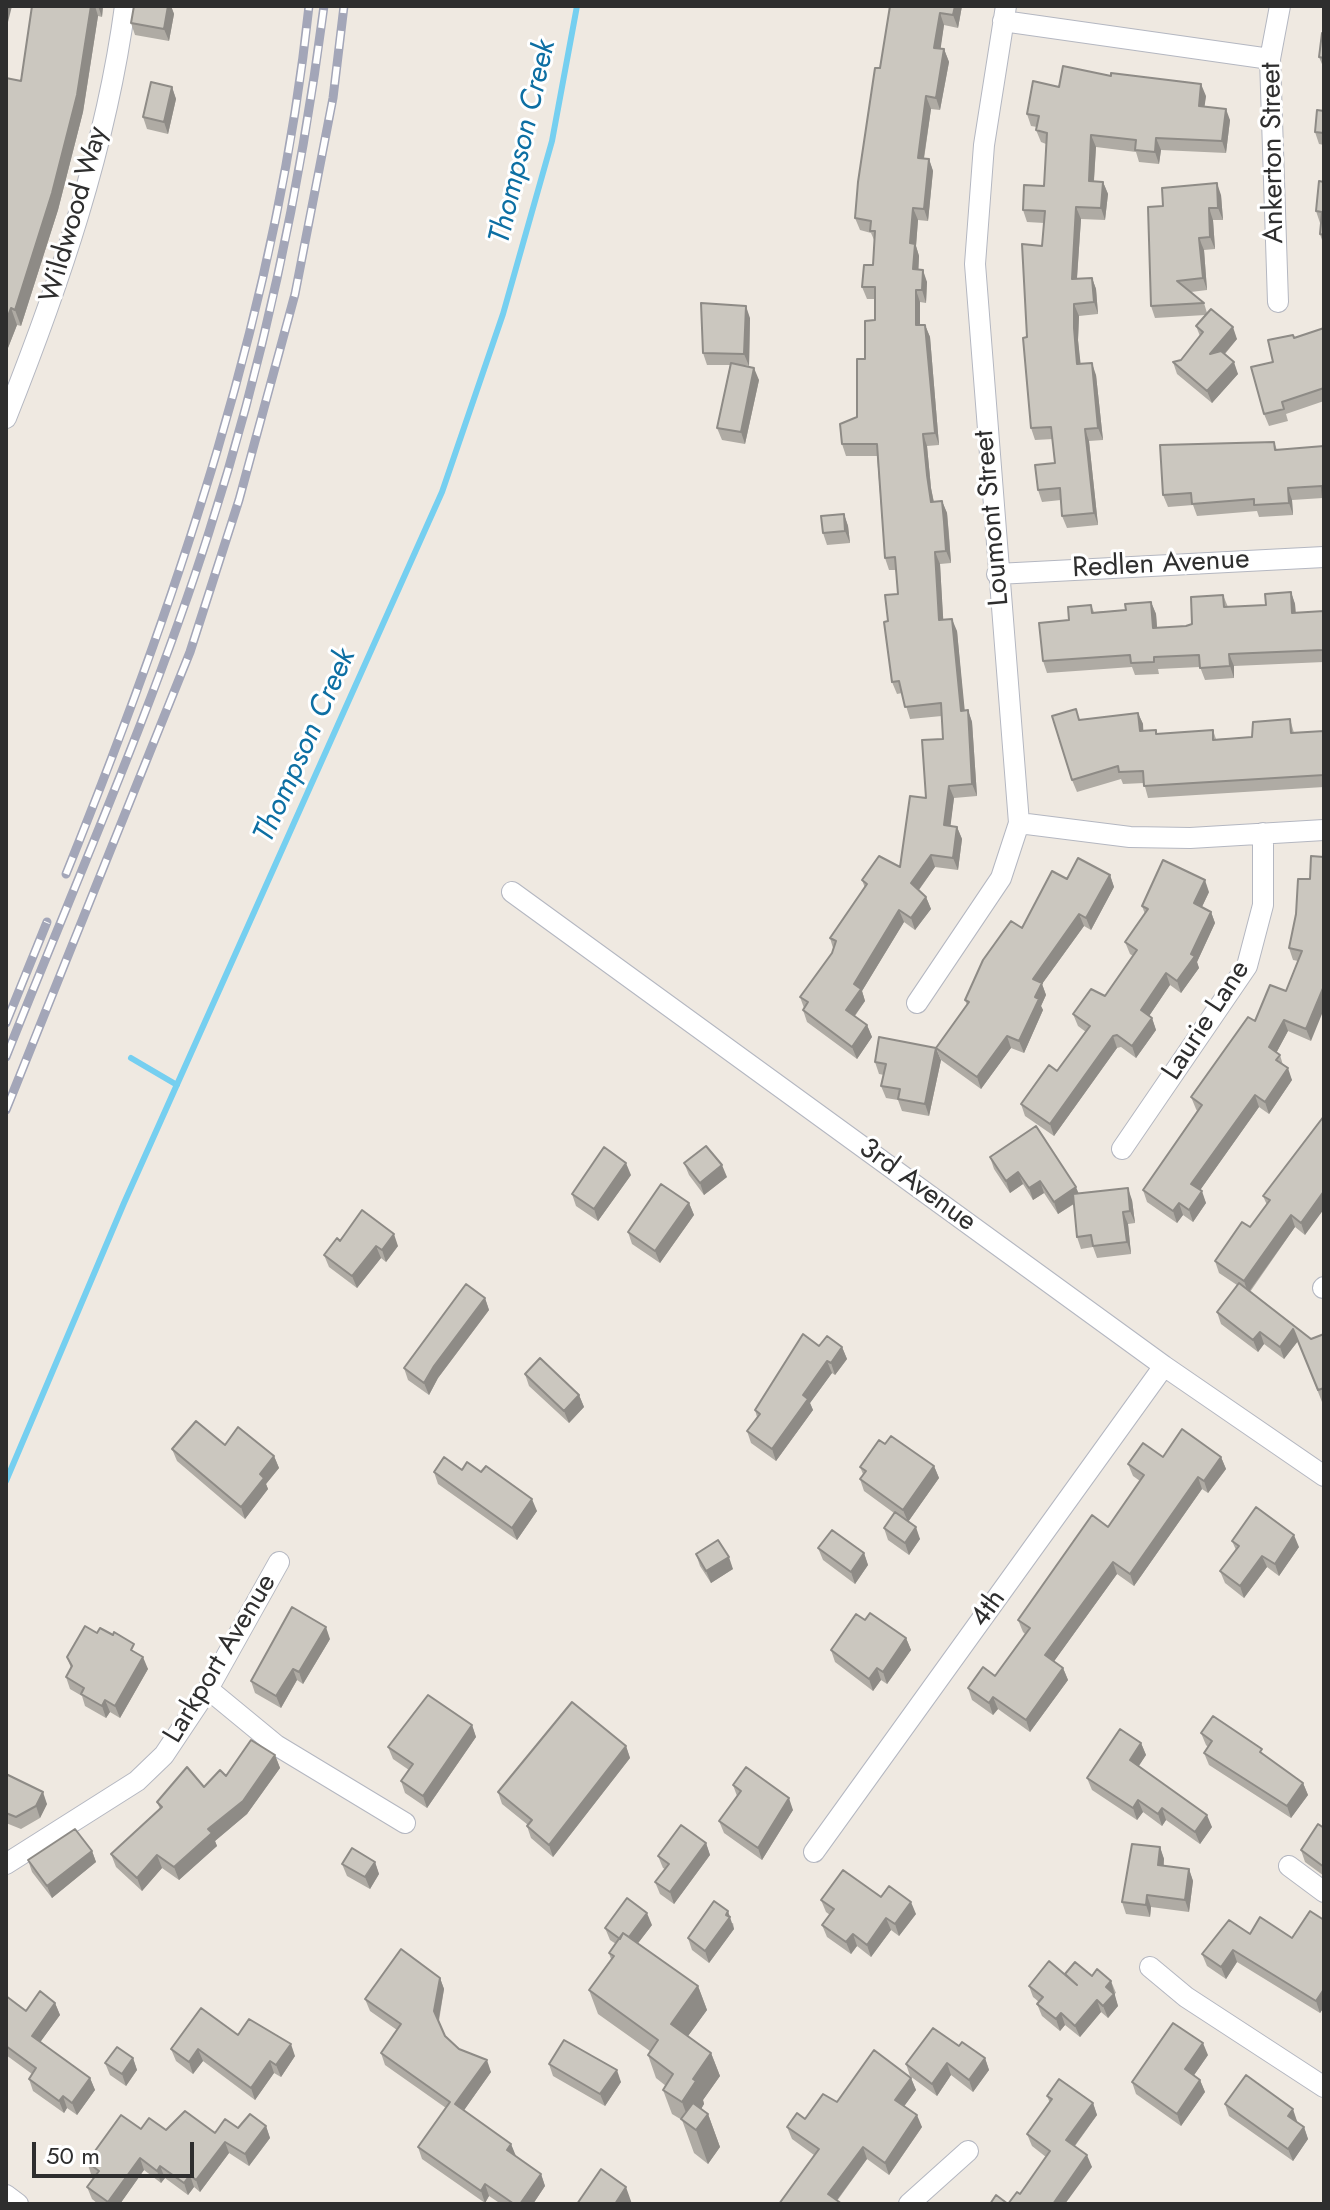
<!DOCTYPE html>
<html>
<head>
<meta charset="utf-8">
<style>
  body { margin:0 }
  #map { position:relative; width:1330px; height:2210px; overflow:hidden; background:#efe9e1; font-family:Jost,sans-serif }
  canvas { display:block }
  .frame { position:absolute; inset:0; border:8px solid #2e2e2e; pointer-events:none }
  .scale { position:absolute; left:32px; top:2142px; width:162px; height:36px; box-sizing:border-box; border:4px solid #2e2e2e; border-top:0; padding-left:10px; font-size:24px; line-height:28px; white-space:nowrap; color:#2e2e2e; -webkit-text-stroke:6px #fff; paint-order:stroke }
</style>
</head>
<body>
<div id="map">
<canvas width="1330" height="2210"></canvas>
<div class="frame"></div>
<div class="scale">50 m</div>
</div>
<script>
const context = document.querySelector('canvas').getContext('2d');
context.lineJoin = 'round';
function stroke(path, color, width, dash) { context.strokeStyle = color; context.lineWidth = width; context.lineCap = dash ? 'butt' : 'round'; context.setLineDash(dash || []); context.stroke(path); }
function fill(path, color) { context.fillStyle = color; context.fill(path, 'evenodd'); }
function write(font, color, halo, rows, align = 'center') {
  context.font = font + ' Jost,sans-serif'; context.lineWidth = 6; context.setLineDash([]); context.textBaseline = 'middle'; context.strokeStyle = halo; context.fillStyle = color; for (const [text, x, y, turn = 0] of rows) {
    context.save(); context.translate(x, y); context.rotate((+turn || 0) * Math.PI / 180); context.textAlign = isNaN(turn) ? turn : align; if (halo) context.strokeText(text, 0, 0); context.fillText(text, 0, 0); context.restore();
  }
}
const stream = new Path2D(`
  M131 1058 177 1085
  M6 1481 124 1203 442 492 503 314 552 141 577 6`);
const street = new Path2D(`
  M1003 21 1270 59
  M1278 302 1270 59 1280 6
  M6 418C59 285 106 148 125 6
  M997 574 1324 557
  M1019 823 1130 837 1190 838 1324 830
  M512 892 1164 1366 1324 1476
  M917 1003 1001 878 1019 823 975 264 984 145 1006 6
  M1122 1149 1247 966 1263 905V833
  M1323 1288 1324 1287
  M208 1689 276 1745 405 1823
  M814 1852 1164 1366
  M6 1864 137 1781 164 1755 208 1689 279 1562
  M1289 1866 1324 1892
  M1150 1967 1186 1997 1324 2087
  M6 2195 18 2204
  M909 2204 968 2151`);
const rail = new Path2D(`
  M66 874C179 594 277 308 309 6
  M6 1023 47 922
  M6 1057C75 883 152 711 209 532 264 361 301 184 324 6
  M6 1110 190 652 239 500 295 294 333 98 344 6`);
const wall = new Path2D(`
  M32 6H103L102 17 98 16 83 112 58 210 21 326 17 325 6 353 21 81Z
  M134 6H171L174 14 169 41 135 35 131 23Z
  M890 6H962L958 28 944 25 940 49H944L949 62 940 110 931 109 924 159H929L933 171 928 221 918 220 916 246 919 256 918 270 927 282 926 303 920 302V325H925L930 337 939 445 927 446 931 488 934 502 942 501 947 513 949 534 951 563 940 564 943 620 957 631 964 710H968L972 722 977 796 954 798 950 826 957 827 962 839 958 870 935 867 919 890 926 897 931 909 915 930 904 922 862 991 865 1001 855 1016 867 1025 872 1037 857 1059 807 1022 803 1010 804 1008 800 997 832 953 833 948 830 938 865 888 862 880 900 867 926 798 943 739 942 716 910 719 902 693 897 694 892 682 888 621 898 594 896 570H889L885 558 877 456H846L842 444 857 417 865 359 875 320V299H867L862 287 873 265 875 242 871 233 860 230 855 218Z
  M1324 33V69L1319 57Z
  M172 87 176 99 168 134 147 129 143 117Z
  M1059 87 1206 96 1204 106 1230 120 1226 153 1161 150 1159 164 1139 162 1136 152 1096 147 1094 181 1103 182 1108 194 1105 220 1081 219 1077 279 1092 278 1096 289 1098 314 1079 316 1078 340 1080 364 1096 375 1103 440 1089 441 1098 525 1067 528 1062 516 1061 500 1042 502 1038 490 1055 463 1053 439 1035 440 1031 428 1027 337 1042 246 1044 223 1027 222 1023 210 1044 186 1046 144 1041 142 1036 130 1037 127 1031 126 1027 114Z
  M1324 111V145L1319 144 1315 132Z
  M1324 182V246L1320 234V223L1316 211Z
  M1221 195 1223 220H1213L1215 249 1204 250 1207 290 1191 292 1204 303 1207 313 1237 339 1225 354 1238 374 1212 403 1177 374 1173 362 1181 360 1200 336 1196 326 1205 315 1155 318 1151 306 1163 206Z
  M750 318 749 366 744 365 759 380 745 444 722 440 717 428 730 365H707L703 353Z
  M1324 328V401L1286 414 1288 421 1269 426 1264 414 1273 362 1294 338Z
  M1274 442 1277 450 1324 446V501L1323 498 1292 500 1293 515 1259 517 1257 511 1197 516 1193 505 1168 507 1163 495Z
  M844 514 848 526 850 543 827 545 823 533Z
  M1291 592 1295 604 1296 613 1324 611V662L1234 666V678L1205 680 1200 667 1158 669 1159 674 1135 675 1132 667 1047 673 1043 661 1091 605 1094 612 1126 610 1151 602 1156 614 1157 628 1186 626 1192 624 1223 595 1228 607 1266 605Z
  M1076 709 1079 720 1138 713 1143 724V730L1158 734 1213 730 1216 739 1252 737 1290 719 1294 733 1324 731V787L1148 798 1144 783 1123 784 1121 779 1077 792 1072 780Z
  M1110 875 1114 887 1091 930 1084 926 1042 984 1046 995 1041 1006 1043 1010 1024 1053 1011 1048 981 1089 941 1060 936 1048 967 1005 965 1000 1022 928 1067 879Z
  M1298 879 1311 1041 1288 1031 1276 1053 1280 1055 1283 1065 1292 1080 1269 1114 1259 1107 1200 1190 1206 1203 1193 1222 1183 1215 1177 1223 1147 1202 1143 1190 1197 1111 1196 1109 1191 1097 1255 1021 1286 991 1298 961 1293 960 1289 948 1296 914Z
  M1209 892 1202 907 1211 912 1215 923 1197 962 1199 968 1181 993 1170 985 1149 1016 1152 1018 1156 1030 1136 1058 1121 1047 1117 1048 1054 1136 1025 1116 1021 1104 1057 1071 1086 1032 1078 1026 1073 1014 1105 996 1133 956 1130 954 1125 942 1145 914 1142 906Z
  M941 1060 929 1116 902 1111 898 1100 886 1098 881 1086 884 1075 879 1074 875 1062Z
  M1324 1116 1305 1235 1295 1227 1250 1292 1311 1339 1324 1334V1402H1322L1298 1341 1284 1359 1264 1344 1258 1352 1221 1324 1217 1312 1237 1285 1219 1273 1215 1261 1250 1227 1267 1205 1263 1196Z
  M990 1157 1079 1193 1132 1200 1135 1223 1128 1224 1131 1254 1097 1258 1093 1247 1081 1249 1077 1237 1074 1204 1058 1214 1044 1193 1033 1200 1023 1184 1010 1193 994 1169Z
  M684 1163 727 1177 704 1195 689 1175Z
  M631 1175 598 1221 576 1206 572 1194Z
  M689 1203 694 1215 660 1263 632 1244 628 1232Z
  M340 1241 398 1246 386 1262 381 1258 357 1288 329 1267 324 1255Z
  M485 1298 489 1310 438 1378 429 1395 408 1380 404 1368Z
  M819 1346 842 1347 847 1359 835 1375 832 1373 810 1403 813 1410 776 1461 751 1443 747 1431 757 1417 755 1410Z
  M525 1374 579 1395 584 1407 569 1423 529 1386Z
  M885 1444 934 1466 939 1478 908 1522 920 1539 909 1555 888 1540 884 1528 894 1513 864 1491 860 1479 863 1474 860 1467Z
  M225 1445 274 1456 279 1468 266 1484 268 1489 245 1519 177 1461 172 1449Z
  M1163 1457H1221L1226 1469 1208 1493 1202 1489 1134 1586 1117 1574 1054 1661 1063 1668 1068 1680 1030 1732 998 1709 993 1715 972 1700 968 1688 995 1676 1025 1634 1023 1632 1018 1620 1108 1527 1140 1481 1133 1476 1128 1464Z
  M462 1470 537 1511 517 1540 438 1484 434 1472Z
  M1232 1541 1299 1547 1279 1576 1267 1567 1244 1598 1225 1583 1220 1571 1236 1550Z
  M818 1548 864 1553 868 1565 855 1584 823 1560Z
  M696 1554 733 1569 711 1583 700 1566Z
  M865 1620 906 1638 911 1650 887 1684 881 1680 873 1691 835 1662 831 1650Z
  M97 1633 137 1653 148 1669 120 1718 110 1712 106 1718 85 1706 82 1696 70 1689 66 1677 71 1668 67 1657Z
  M330 1639 303 1684 297 1680 281 1708 255 1693 251 1681Z
  M472 1725 476 1737 427 1808 405 1793 401 1781 409 1770 393 1759 388 1747Z
  M1201 1733 1264 1755 1303 1783 1308 1795 1291 1818 1209 1765 1204 1753 1208 1747 1206 1745Z
  M1141 1743 1146 1755 1138 1766 1212 1827 1200 1844 1166 1820 1162 1826 1143 1812 1137 1820 1092 1790 1087 1778Z
  M626 1746 630 1758 553 1857 531 1838 527 1826 528 1825 502 1804 498 1792Z
  M275 1755 280 1768 247 1814 215 1841 217 1846 179 1880 162 1868 142 1891 116 1867 111 1854 160 1809 157 1802 204 1787 226 1776Z
  M6 1774 47 1804 40 1818 21 1829 6 1823Z
  M733 1785 793 1810 762 1860 724 1833 719 1821 737 1796Z
  M1324 1828V1876L1305 1862 1301 1850Z
  M706 1843 710 1855 674 1904 660 1894 655 1882 665 1869 663 1868 658 1856Z
  M1160 1847 1164 1859V1866L1189 1869 1193 1881 1189 1912 1151 1907 1150 1917 1126 1914 1122 1902Z
  M92 1851 96 1862 52 1898 32 1872 28 1860Z
  M375 1862 379 1874 370 1889 347 1876 342 1864Z
  M881 1897 916 1914 899 1936 891 1930 871 1957 857 1946 851 1954 827 1937 822 1925 830 1915 826 1912 821 1900Z
  M1324 1920V2007L1320 2013 1237 1962 1226 1979 1207 1966 1202 1954 1250 1934 1292 1938Z
  M733 1923 734 1929 709 1963 692 1950 688 1938Z
  M652 1925 638 1943 698 1986 707 2010 688 2036 711 2053 720 2076 703 2100 704 2104 701 2109 708 2114 720 2147 708 2164 694 2153 682 2120 672 2114 663 2090 666 2086 656 2078 648 2055 650 2051 598 2014 589 1990 611 1959 609 1953 616 1944 610 1940 605 1928Z
  M1066 1976H1092L1111 1981 1116 1993 1114 1994 1118 2006 1108 2018 1101 2012 1080 2037 1065 2025 1060 2031 1042 2016 1037 2004 1039 2002 1033 1997 1029 1986Z
  M440 1978 444 1989 439 2021 445 2036 459 2049 491 2072 464 2110 511 2144 515 2156 541 2174 545 2186 533 2204H501L489 2196 485 2203 422 2159 418 2147 446 2108 385 2065 381 2053 397 2030 370 2011 365 1999Z
  M6 1996 26 2011 55 2003 60 2015 40 2042 90 2078 95 2090 77 2115 67 2108 64 2113 33 2091 29 2079 32 2074 6 2055Z
  M238 2035 295 2056 281 2077 274 2073 255 2100 203 2061 193 2074 176 2061 171 2049Z
  M1208 2055 1194 2075 1200 2080 1205 2092 1181 2126 1136 2094 1132 2082Z
  M133 2058 137 2070 126 2086 110 2075 105 2063Z
  M985 2058 989 2070 973 2092 951 2075 937 2096 910 2076 906 2064Z
  M549 2064 621 2082 605 2106 553 2076Z
  M911 2078 916 2090 904 2106 922 2127 889 2175 867 2159 837 2201 779 2204 814 2155 792 2139 787 2127 837 2102Z
  M1047 2096 1093 2103 1097 2115 1075 2146 1092 2167 1008 2204 1020 2194 1046 2157 1032 2146 1027 2134 1050 2103Z
  M1225 2104 1297 2121 1296 2122 1304 2127 1308 2139 1293 2161 1229 2116Z
  M266 2126 270 2138 249 2166 229 2153 200 2192 194 2187 188 2195 165 2178 161 2183 144 2170 120 2204H98L92 2199 87 2187 95 2177 91 2174 87 2162 141 2129 215 2133 238 2128Z`);
const shadedWall = new Path2D(`
  M6 6H12L6 30Z
  M91 6H95L98 16 83 112 58 210 21 326 15 310Z
  M98 6H103L102 17Z
  M168 6H171L174 14 169 41 164 29Z
  M955 6H962L958 28 953 15Z
  M940 13 944 25 939 60 934 48Z
  M944 49 949 62 940 110 936 98Z
  M1201 84 1206 96 1203 118 1199 106Z
  M172 87 176 99 168 134 164 122Z
  M926 96 931 109 922 170 918 158Z
  M1226 109 1230 120 1226 153 1222 141Z
  M1091 135 1096 147 1093 193 1089 181Z
  M1156 138 1161 150 1159 164 1155 152Z
  M929 159 933 171 928 221 924 209Z
  M1103 182 1108 194 1105 220 1101 208Z
  M1217 183 1221 195 1223 220 1218 208Z
  M1076 207 1081 219 1076 291 1072 279Z
  M913 208 918 220 916 246 919 256 918 281 913 269 910 243Z
  M1209 208 1213 220 1215 249 1210 237Z
  M1199 238 1204 250 1207 290 1203 278Z
  M923 270 927 282 926 303 922 290Z
  M1092 278 1096 289 1098 314 1094 302Z
  M916 290 920 302V337L916 325Z
  M1074 304 1079 316 1078 340 1082 376 1077 364 1074 328Z
  M746 306 750 318 749 366 744 354Z
  M11 308 17 325 6 353V321Z
  M925 325 930 337 939 445 935 433Z
  M1233 327 1237 339 1214 366 1210 354Z
  M1234 362 1238 374 1212 403 1207 391Z
  M1092 363 1096 375 1103 440 1098 428Z
  M754 368 759 380 745 444 741 432Z
  M1085 429 1089 441 1098 525 1094 513Z
  M923 434 927 446 931 488 936 514 931 502 927 475Z
  M1288 488 1292 500 1293 515 1289 503Z
  M942 501 947 513 951 563 946 551Z
  M844 514 848 526 850 543 845 531Z
  M935 552 940 564 944 632 939 620Z
  M1291 592 1295 604 1296 625 1292 613Z
  M1151 602 1156 614 1158 640 1153 628Z
  M952 619 957 631 966 723 961 711Z
  M1229 654 1234 666V678L1230 666Z
  M968 710 972 722 977 796 972 784Z
  M1138 713 1143 724 1144 743 1140 731Z
  M949 786 954 798 949 838 944 825Z
  M957 827 962 839 958 870 953 858Z
  M931 855 935 867 915 895 911 883Z
  M1110 875 1114 887 1091 930 1086 918Z
  M1205 880 1209 892 1198 915 1194 903Z
  M926 897 931 909 915 930 911 918Z
  M899 910 904 922 862 991 865 1001 850 1022 846 1010 854 984Z
  M1211 912 1215 923 1197 962 1199 968 1181 993 1177 981Z
  M1079 914 1084 926 1042 984 1046 995 1041 1006 1043 1010 1024 1053 1019 1041 1033 979Z
  M1166 973 1170 985 1145 1022 1141 1010Z
  M1324 986V1009L1311 1041 1306 1029Z
  M1152 1018 1156 1030 1136 1058 1132 1046Z
  M1284 1020 1288 1031 1273 1059 1269 1047Z
  M867 1025 872 1037 857 1059 852 1047Z
  M1007 1036 1011 1048 981 1089 977 1077Z
  M1113 1036 1117 1048 1054 1136 1050 1124Z
  M936 1048 941 1060 929 1116 925 1104Z
  M1288 1068 1292 1080 1269 1114 1265 1102Z
  M1255 1095 1259 1107 1196 1196 1191 1184Z
  M626 1163 631 1175 598 1221 594 1209Z
  M722 1165 727 1177 704 1195 700 1183Z
  M1018 1172 1023 1184 1010 1193 1006 1181Z
  M1040 1181 1044 1193 1033 1200 1029 1188Z
  M1076 1187 1081 1199 1058 1214 1054 1202Z
  M1128 1188 1132 1200 1135 1223 1130 1211Z
  M1202 1191 1206 1203 1193 1222 1189 1210Z
  M1324 1191V1209L1305 1235 1301 1223Z
  M689 1203 694 1215 660 1263 655 1251Z
  M1179 1203 1183 1215 1177 1223 1173 1211Z
  M1123 1212 1128 1224 1131 1254 1127 1242Z
  M1291 1215 1295 1227 1248 1293 1244 1281Z
  M394 1234 398 1246 386 1262 382 1250Z
  M376 1246 381 1258 357 1288 352 1276Z
  M485 1298 489 1310 438 1378 429 1395 424 1383 434 1366Z
  M1293 1329 1298 1341 1284 1359 1280 1347Z
  M1260 1332 1264 1344 1258 1352 1253 1340Z
  M842 1347 847 1359 835 1375 831 1363Z
  M827 1361 832 1373 810 1403 813 1410 776 1461 772 1449 803 1395Z
  M579 1395 584 1407 569 1423 564 1411Z
  M274 1456 279 1468 266 1484 268 1489 245 1519 241 1507 260 1474Z
  M1221 1457 1226 1469 1208 1493 1204 1481Z
  M934 1466 939 1478 908 1522 903 1510Z
  M1198 1477 1202 1489 1134 1586 1130 1574Z
  M532 1499 537 1511 517 1540 512 1528Z
  M916 1527 920 1539 909 1555 905 1543Z
  M1294 1535 1299 1547 1279 1576 1275 1564Z
  M864 1553 868 1565 855 1584 851 1572Z
  M1262 1556 1267 1567 1244 1598 1240 1586Z
  M729 1557 733 1569 711 1583 706 1571Z
  M1113 1562 1117 1574 1050 1667 1045 1655Z
  M326 1627 330 1639 303 1684 299 1672Z
  M906 1638 911 1650 887 1684 883 1672Z
  M143 1657 148 1669 120 1718 115 1706Z
  M877 1668 881 1680 873 1691 869 1679Z
  M1063 1668 1068 1680 1030 1732 1026 1720Z
  M293 1669 297 1680 281 1708 276 1696Z
  M993 1697 998 1709 993 1715 989 1703Z
  M105 1700 110 1712 106 1718 102 1706Z
  M472 1725 476 1737 427 1808 423 1796Z
  M1141 1743 1146 1755 1135 1772 1130 1760Z
  M626 1746 630 1758 553 1857 549 1845Z
  M275 1755 280 1768 247 1814 215 1841 217 1846 179 1880 174 1867Z
  M1303 1783 1308 1795 1291 1818 1287 1806Z
  M43 1792 47 1804 40 1818 36 1806Z
  M789 1798 793 1810 762 1860 758 1848Z
  M1138 1800 1143 1812 1137 1820 1133 1808Z
  M1162 1808 1166 1820 1162 1826 1158 1814Z
  M1207 1815 1212 1827 1200 1844 1195 1832Z
  M706 1843 710 1855 674 1904 670 1892Z
  M1160 1847 1164 1859 1162 1877 1158 1865Z
  M92 1851 96 1862 52 1898 47 1886Z
  M157 1855 162 1868 142 1891 137 1878Z
  M375 1862 379 1874 370 1889 365 1877Z
  M1189 1869 1193 1881 1189 1912 1185 1900Z
  M1147 1895 1151 1907 1150 1917 1146 1905Z
  M911 1902 916 1914 899 1936 895 1924Z
  M728 1911 734 1929 709 1963 705 1951Z
  M647 1913 652 1925 629 1955 625 1943Z
  M886 1918 891 1930 871 1957 867 1945Z
  M853 1934 857 1946 851 1954 846 1942Z
  M1233 1950 1237 1962 1226 1979 1221 1967Z
  M440 1978 444 1989 438 2023 434 2011Z
  M1111 1981 1118 2006 1108 2018 1103 2006 1106 1987Z
  M698 1986 707 2010 680 2047 671 2024Z
  M1324 1989V2007L1320 2013 1316 2001Z
  M1097 2000 1101 2012 1080 2037 1075 2026Z
  M55 2003 60 2015 36 2048 32 2036Z
  M1061 2013 1065 2025 1060 2031 1056 2019Z
  M1203 2043 1208 2055 1190 2081 1185 2069Z
  M291 2044 295 2056 281 2077 276 2065Z
  M198 2049 203 2061 193 2074 189 2062Z
  M711 2053 720 2076 703 2100 704 2104 691 2126 682 2102 693 2079Z
  M133 2058 137 2070 126 2086 122 2074Z
  M985 2058 989 2070 973 2092 969 2080Z
  M487 2060 491 2072 460 2116 455 2104Z
  M270 2061 274 2073 255 2100 251 2088Z
  M947 2063 951 2075 937 2096 932 2084Z
  M617 2070 621 2082 605 2106 600 2094Z
  M90 2078 95 2090 77 2115 72 2103Z
  M911 2078 916 2090 900 2112 895 2100Z
  M1200 2080 1205 2092 1181 2126 1177 2114Z
  M63 2096 67 2108 64 2113 59 2101Z
  M1093 2103 1097 2115 1070 2152 1066 2140Z
  M1293 2109 1297 2121 1292 2128 1288 2116Z
  M708 2114 720 2147 708 2164 696 2130Z
  M917 2115 922 2127 889 2175 885 2163Z
  M266 2126 270 2138 249 2166 245 2154Z
  M1304 2127 1308 2139 1293 2161 1288 2149Z
  M225 2142 229 2153 200 2192 196 2180Z
  M511 2144 516 2156 511 2162 507 2150Z
  M863 2147 867 2159 834 2204 828 2194Z
  M1087 2155 1092 2167 1065 2204H1053Z
  M140 2158 144 2170 120 2204H109L108 2202Z
  M160 2166 165 2178 161 2183 157 2171Z
  M541 2174 545 2186 533 2204H520Z
  M190 2175 194 2187 188 2195 184 2183Z
  M485 2184 489 2196 485 2203 481 2191Z
  M626 2187 632 2204H615Z`);
const building = new Path2D(`
  M32 6H91L77 95 52 193 15 310 11 308 6 321V78L21 81Z
  M134 6H168L164 29 131 23Z
  M890 6H955L953 15 940 13 934 48 944 49 936 98 926 96 918 158 929 159 924 209 913 208 910 243 915 244 913 269 923 270 922 290H916V325H925L935 433 923 434 927 475 931 502 942 501 944 522 946 551 935 552 939 620 952 619 961 711 968 710 972 784 949 786 944 825 957 827 953 858 931 855 911 883 926 897 911 918 899 910 854 984 861 989 846 1010 867 1025 852 1047 803 1010 808 1002 800 997 832 953 836 941 830 938 867 884 862 880 879 856 900 867 910 796 926 798 922 740 943 739 941 703 905 707 899 681 892 682 884 622 888 621 885 595 898 594 895 557 885 558 877 444H842L840 424 857 417V359H865V321L875 320V287H862L864 265H873L875 231H870L871 221 855 218 858 182 875 68H880Z
  M1322 33H1324V58L1319 57Z
  M1063 66 1111 76V73L1201 84 1199 106 1226 109 1222 141 1156 138 1155 152 1135 150 1136 140 1091 135 1089 181 1103 182 1101 208 1076 207 1072 279 1092 278 1094 302 1074 304V328L1077 364 1092 363 1098 428 1085 429 1094 513 1062 516 1060 488 1038 490 1035 465 1055 463 1051 427 1031 428 1023 338 1027 337 1022 244 1042 246 1045 211 1023 210 1024 185 1044 186 1047 133 1036 130 1039 116 1027 114 1033 81 1059 87Z
  M151 82 172 87 164 122 143 117Z
  M1317 110 1324 111V133L1315 132Z
  M1319 181 1324 182V235L1320 234 1322 212 1316 211Z
  M1217 183 1218 208H1209L1210 237 1199 238 1203 278 1177 281 1204 303 1151 306 1148 207 1163 206 1162 188Z
  M701 303 746 306 744 354 703 353Z
  M1211 309 1233 327 1210 354 1221 351 1234 362 1207 391 1173 362 1181 360 1203 332 1196 326Z
  M1324 328V388L1282 402 1284 409 1264 414 1251 367 1273 362 1268 340 1293 335 1294 338Z
  M731 363 754 368 741 432 717 428Z
  M1274 442 1275 450 1324 446V497H1323L1322 486 1288 488 1289 503 1254 505V499L1192 504 1191 493 1163 495 1160 445Z
  M844 514 845 531 823 533 821 516Z
  M1291 592 1292 613 1324 611V650L1229 654 1230 666 1200 668 1199 655 1154 657V662L1131 663 1130 655 1043 661 1039 623 1069 620 1068 607 1091 605 1092 613 1126 610 1125 604 1151 602 1153 628 1186 626 1192 624 1191 597 1223 595 1224 607 1266 605 1265 594Z
  M1076 709 1079 720 1138 713 1140 731 1156 730V734L1213 730V740L1252 737 1253 722 1290 719 1291 733 1324 731V775L1144 786 1143 771 1119 772 1118 766 1072 780 1052 716Z
  M1311 856 1324 857V986L1306 1029 1284 1020 1269 1047 1280 1055 1276 1060 1288 1068 1265 1102 1255 1095 1191 1184 1202 1191 1189 1210 1179 1203 1173 1211 1143 1190 1202 1105 1191 1097 1248 1017 1255 1021 1270 985 1286 991 1302 951 1289 948 1296 914 1298 879H1310Z
  M1078 858 1110 875 1086 918 1079 914 1033 979 1042 983 1035 997 1039 999 1019 1041 1007 1036 977 1077 936 1048 969 1002 965 1000 983 960 1011 921 1022 928 1052 871 1067 879Z
  M1163 860 1205 880 1194 903 1211 912 1191 954 1195 956 1177 981 1166 973 1141 1010 1152 1018 1132 1046 1117 1035 1113 1036 1050 1124 1021 1104 1049 1065 1057 1071 1090 1026 1073 1014 1091 989 1105 996 1137 950 1125 942 1148 909 1142 906Z
  M879 1037 936 1048 925 1104 898 1099 900 1089 881 1086 886 1064 875 1062Z
  M1324 1116V1191L1301 1223 1291 1215 1244 1281 1215 1261 1242 1222 1250 1227 1270 1200 1263 1196Z
  M1036 1126 1076 1187 1054 1202 1040 1181 1029 1188 1018 1172 1006 1181 990 1157Z
  M706 1146 722 1165 700 1183 684 1163Z
  M604 1147 626 1163 594 1209 572 1194Z
  M661 1184 689 1203 655 1251 628 1232Z
  M1128 1188 1130 1211 1123 1212 1127 1242 1093 1246 1091 1235 1077 1237 1073 1194Z
  M362 1210 394 1234 382 1250 376 1246 352 1276 324 1255 337 1238 340 1241Z
  M1239 1283 1311 1339 1324 1334V1388L1318 1390 1293 1329 1280 1347 1260 1332 1253 1340 1217 1312Z
  M466 1284 485 1298 434 1366 424 1383 404 1368Z
  M803 1334 819 1346 827 1336 842 1347 831 1363 827 1361 803 1395 808 1399 772 1449 747 1431 760 1414 755 1410Z
  M540 1358 579 1395 564 1411 525 1374Z
  M196 1421 225 1445 238 1427 274 1456 260 1474 264 1478 241 1507 172 1449Z
  M1182 1429 1221 1457 1204 1481 1198 1477 1130 1574 1113 1562 1045 1655 1063 1668 1026 1720 993 1697 989 1703 968 1688 983 1667 995 1676 1030 1628 1018 1620 1092 1515 1108 1527 1144 1475 1128 1464 1143 1443 1163 1457Z
  M891 1436 934 1466 903 1510 860 1479 866 1471 860 1467 879 1440 885 1444Z
  M444 1457 462 1470 467 1462 481 1472 486 1466 532 1499 512 1528 434 1472Z
  M1256 1507 1294 1535 1275 1564 1262 1556 1240 1586 1220 1571 1239 1546 1232 1541Z
  M895 1512 916 1527 905 1543 884 1528Z
  M832 1530 864 1553 851 1572 818 1548Z
  M718 1540 729 1557 706 1571 696 1554Z
  M292 1607 326 1627 299 1672 293 1669 276 1696 251 1681Z
  M870 1613 906 1638 883 1672 877 1668 869 1679 831 1650 856 1614 865 1620Z
  M85 1626 97 1633 100 1628 113 1635 114 1632 134 1644 131 1650 143 1657 115 1706 105 1700 102 1706 81 1694 84 1688 66 1677 72 1666 67 1657Z
  M428 1695 472 1725 423 1796 401 1781 413 1764 388 1747Z
  M572 1702 626 1746 549 1845 527 1826 532 1820 498 1792Z
  M1213 1716 1262 1749 1260 1752 1303 1783 1287 1806 1204 1753 1212 1741 1201 1733Z
  M1120 1729 1141 1743 1130 1760 1207 1815 1195 1832 1162 1808 1158 1814 1138 1800 1133 1808 1087 1778Z
  M251 1740 275 1755 243 1801 208 1829 212 1833 174 1867 157 1855 137 1878 111 1854 162 1807 157 1802 187 1767 204 1787 220 1770 226 1776Z
  M746 1767 789 1798 758 1848 719 1821 741 1791 733 1785Z
  M6 1774 43 1792 36 1806 16 1817 6 1813Z
  M1318 1824 1324 1828V1867L1301 1850Z
  M681 1825 706 1843 670 1892 655 1882 669 1864 658 1856Z
  M75 1829 92 1851 47 1886 28 1860Z
  M1132 1844 1160 1847 1158 1865 1189 1869 1185 1900 1147 1895 1146 1905 1122 1902Z
  M352 1848 375 1862 365 1877 342 1864Z
  M843 1870 881 1897 889 1886 911 1902 895 1924 886 1918 867 1945 853 1934 846 1942 822 1925 834 1909 821 1900Z
  M627 1898 647 1913 629 1937 623 1933 620 1939 605 1928Z
  M714 1901 728 1911 726 1915 730 1917 705 1951 688 1938Z
  M1310 1911 1324 1920V1989L1316 2001 1233 1950 1221 1967 1202 1954 1229 1920 1250 1934 1260 1917 1292 1938Z
  M623 1933 698 1986 671 2024 711 2053 693 2079 696 2081 682 2102 663 2090 673 2074 648 2055 658 2040 589 1990 614 1956 609 1953Z
  M401 1949 440 1978 434 2011 445 2036 459 2049 487 2060 455 2104 511 2144 507 2150 541 2174 520 2204H514L485 2184 481 2191 418 2147 450 2102 381 2053 401 2024 365 1999Z
  M1049 1961 1077 1985 1065 1974 1075 1962 1092 1976 1097 1969 1111 1981 1106 1987 1114 1994 1103 2006 1097 2000 1075 2026 1061 2013 1056 2019 1037 2004 1043 1997 1029 1986Z
  M40 1991 55 2003 32 2036 90 2078 72 2103 63 2096 59 2101 29 2079 36 2068 6 2046V1996L26 2011Z
  M201 2008 238 2035 249 2019 291 2044 276 2065 270 2061 251 2088 198 2049 189 2062 171 2049Z
  M1173 2023 1203 2043 1185 2069 1200 2080 1177 2114 1132 2082Z
  M933 2028 959 2046 962 2042 985 2058 969 2080 947 2063 932 2084 906 2064Z
  M564 2040 617 2070 600 2094 549 2064Z
  M117 2047 133 2058 122 2074 105 2063Z
  M874 2050 911 2078 895 2100 917 2115 885 2163 863 2147 828 2194 842 2204H779L819 2149 787 2127 797 2113 805 2119 823 2094 837 2102Z
  M1246 2075 1293 2109 1288 2116 1304 2127 1288 2149 1225 2104Z
  M1059 2079 1093 2103 1066 2140 1087 2155 1053 2204H990L996 2195 1008 2204 1017 2192 1020 2194 1050 2151 1027 2134 1052 2099 1047 2096Z
  M693 2103 708 2114 696 2130 681 2119Z
  M185 2111 215 2133 225 2119 238 2128 250 2114 266 2126 245 2154 225 2142 196 2180 190 2175 184 2183 160 2166 157 2171 140 2158 108 2202 87 2187 99 2171 87 2162 121 2115 141 2129 149 2118 166 2130Z
  M601 2169 626 2187 615 2204H577Z`);
const streetNames = [
  ["Ankerton Street",1274,153,-91],
  ["Wildwood Way",75,215,-74],
  ["Loumont Street",993,518,-95],
  ["Redlen Avenue",1161,565,-3],
  ["Laurie Lane",1207,1021,-57],
  ["3rd Avenue",917,1186,36],
  ["4th",989,1609,-54],
  ["Larkport Avenue",221,1659,-59]
];
const waterNames = [
  ["Thompson Creek",524,142,-77],
  ["Thompson Creek",306,746,-66]
];
stroke(stream, '#75cff0', 6);
stroke(street, '#b4b7c1', 22);
stroke(street, '#fff', 20);
stroke(rail, '#a3a6b8', 9);
stroke(rail, '#fff', 6, [18]);
fill(wall, '#afaba4');
fill(shadedWall, '#8e8b86');
fill(building, '#cbc7bf');
stroke(building, '#8e8b86', 2);
write('28px', '#2e2e2e', '#fff', streetNames);
write('italic 30px', '#0d6fa3', '#fff', waterNames);
</script>
</body>
</html>
